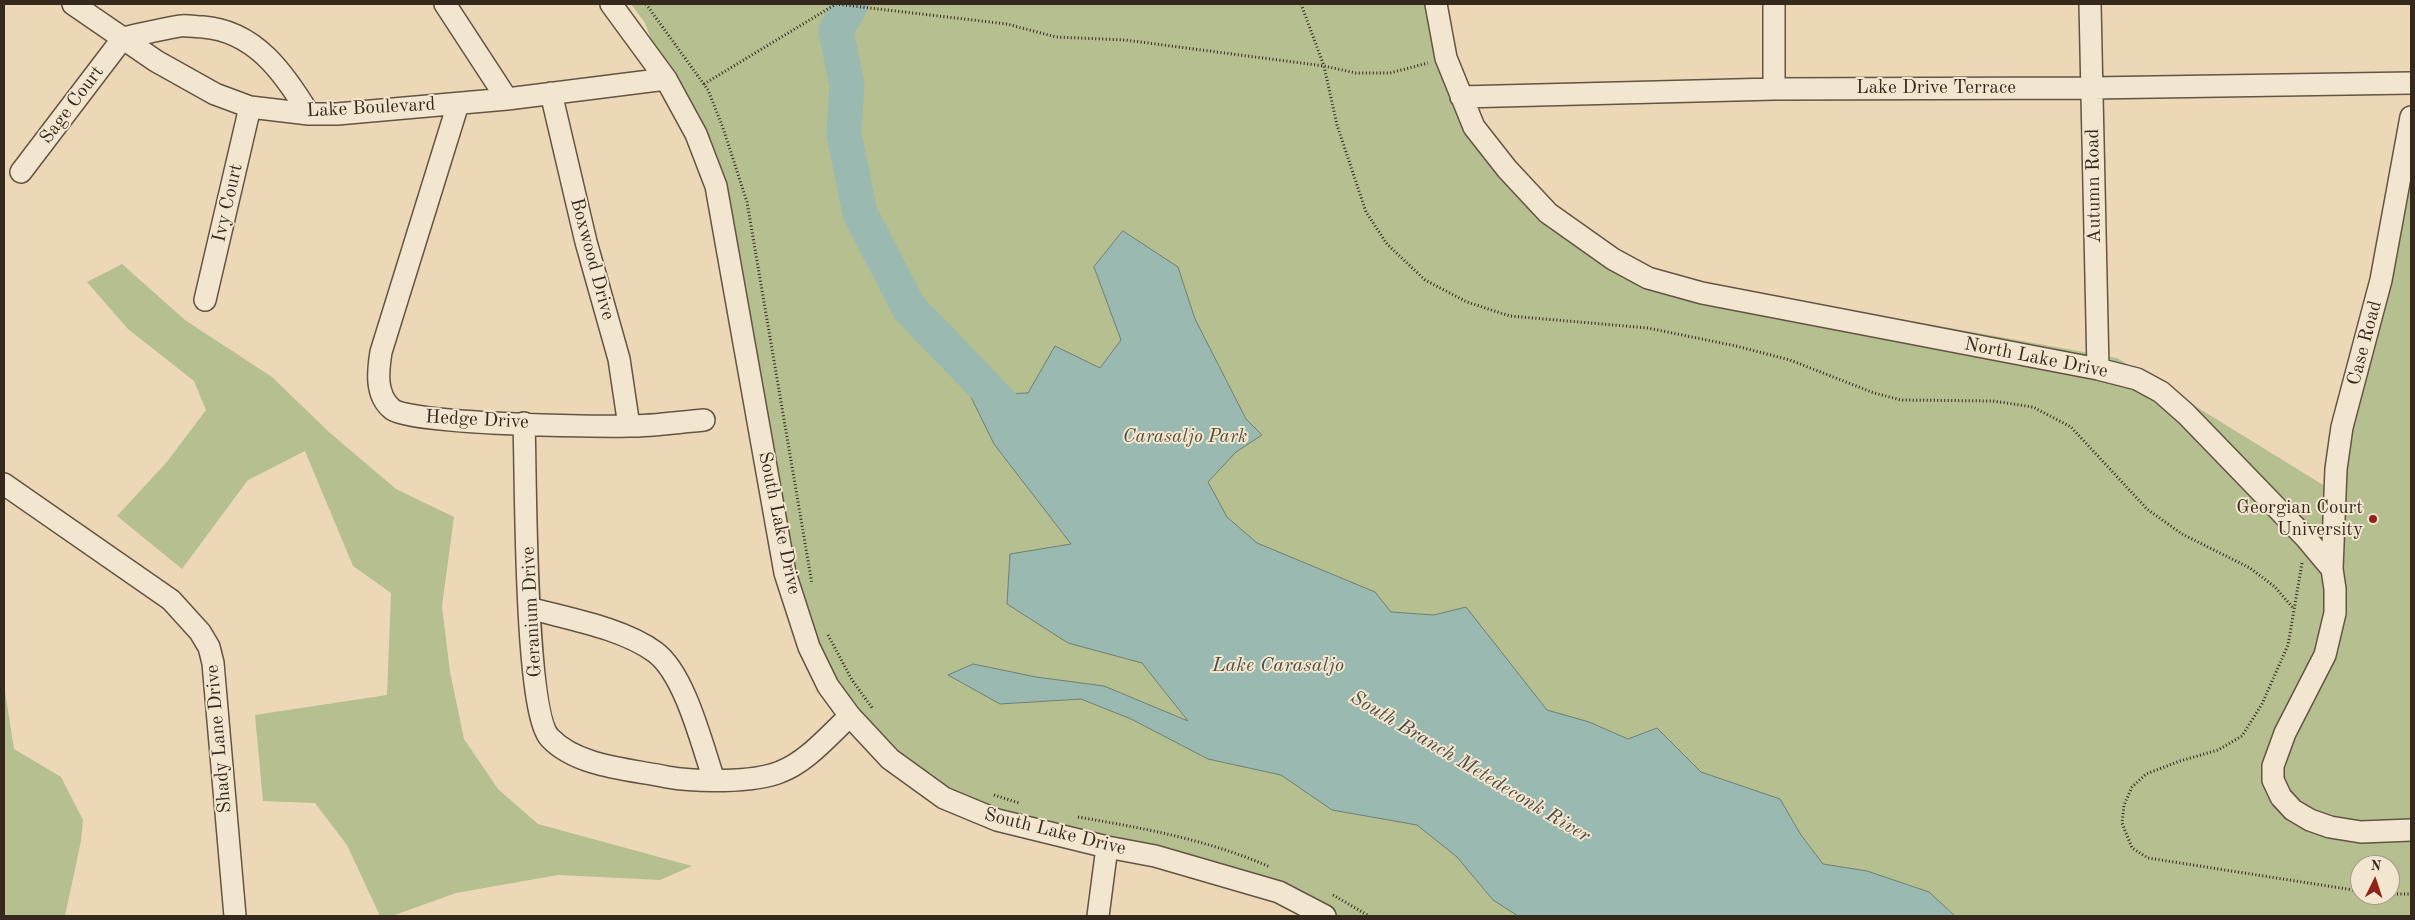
<!DOCTYPE html>
<html>
<head>
<meta charset="utf-8">
<style>
  body { margin:0 }
  #map { position:relative; width:2415px; height:920px; overflow:hidden; background:#ecd8b6; font-family:"Old Standard TT",serif }
  canvas { display:block }
  .frame { position:absolute; inset:0; border:5px solid #35281d; pointer-events:none }
  .north { position:absolute; left:2350px; top:855px; width:50px; height:50px; box-sizing:border-box; background:#f3e6d0; border:1px solid #a79a88; border-radius:50%; rotate:4deg; font-size:14px; font-weight:700; line-height:20px; text-align:center; color:#35281d }
  .north::after { content:''; display:block; margin:auto; width:18px; height:22px; background:#8f2418; clip-path:polygon(50% 0,100% 100%,50% 72%,0 100%) }
</style>
</head>
<body>
<div id="map">
<canvas width="2415" height="920"></canvas>
<div class="frame"></div>
<div class="north">N</div>
</div>
<script>
const context = document.querySelector('canvas').getContext('2d');
context.lineJoin = 'round';
function fill(path, color) { context.fillStyle = color; context.fill(path, 'evenodd'); }
function stroke(path, color, width, dash) { context.strokeStyle = color; context.lineWidth = width; context.lineCap = dash ? 'butt' : 'round'; context.setLineDash(dash || []); context.stroke(path); }
function write(font, color, halo, rows, align = 'center') {
  context.font = font + ' "Old Standard TT",serif'; context.lineWidth = 4; context.setLineDash([]); context.textBaseline = 'middle'; context.strokeStyle = halo; context.fillStyle = color; for (const [text, x, y, turn = 0] of rows) {
    context.save(); context.translate(x, y); context.rotate((+turn || 0) * Math.PI / 180); context.textAlign = isNaN(turn) ? turn : align; if (halo) context.strokeText(text, 0, 0); context.fillText(text, 0, 0); context.restore();
  }
}
const green = new Path2D(`
  M631 4H1438L1446 58 1518 181 1650 274 2117 358 2333 491 2342 427 2411 99V916H1325L997 820 890 759 809 647 718 199 666 79 645 23ZM2360 865H2390V895H2360Z
  M122 264 185 320 272 377 329 432 396 489 454 517 442 606 450 672 464 739 498 789 538 824 692 866 660 880 558 875 456 893 392 916H380L347 845 315 803 263 801 255 715 387 695 391 593 353 566 305 451 248 480 182 569 117 516 166 463 206 410 194 381 128 329 87 282Z
  M4 685 14 749 61 777 83 820 81 841 65 916H4Z`);
const water = new Path2D(`
  M1123 231 1178 267 1195 319 1246 419 1262 435 1236 452 1208 482 1227 517 1257 543 1375 592 1391 612 1434 615 1466 607 1547 710 1589 722 1628 739 1657 728 1701 772 1780 799 1801 835 1823 864 1867 871 1929 892 1955 916H1518L1493 900 1457 857 1417 825 1332 810 1281 775 1208 759 1131 719 1081 699 1000 704 948 675 973 664 1036 677 1104 686 1188 721 1142 663 1068 643 1007 604 1010 554 1071 544 994 444 970 395 1028 393 1055 346 1100 368 1121 340 1094 267Z`);
const river = new Path2D(`
  M851 4 836 31 847 85 844 134 860 213 909 308 1026 429`);
const path = new Path2D(`
  M646 4 708 90 723 128 747 202 812 584
  M1301 4 1324 66 1337 125 1366 212 1387 244 1425 280 1467 302 1510 316 1648 328 1736 346 1790 360 1874 393 1901 400 1993 401 2033 407 2071 427 2147 509 2182 534 2250 568 2275 587 2294 609
  M704 84 836 4 1007 24 1056 37 1125 40 1324 66 1356 73H1390L1428 63
  M2302 563 2288 645 2262 704 2242 736 2218 750 2180 761 2146 774 2132 787 2124 805 2122 823 2132 848 2148 858 2360 891
  M828 635 852 680 873 709
  M994 795 1019 803
  M1078 817C1143 828 1209 840 1270 867
  M2390 894H2411
  M1333 895 1369 916`);
const street = new Path2D(`
  M73 4 156 61 215 94 250 107 309 114H337L507 99 666 79
  M445 4 507 99
  M611 4 666 79 696 134 716 186 785 573 809 647 828 686 850 716 890 759 944 798 997 820 1107 847 1155 856 1279 892 1325 916
  M1436 4 1446 58 1474 127 1507 169 1548 213 1613 259 1648 278 1702 293 2098 369 2137 379 2161 392 2186 414 2306 538 2332 569 2335 589V613L2325 655 2285 733 2273 766V780L2281 797 2293 810 2310 820 2330 827 2361 832 2411 830
  M2090 4 2098 369
  M1774 89V4
  M551 93 586 242 619 359 629 426
  M1461 97 1774 89 2092 88 2411 83
  M458 104 381 352C378 371 375 395 392 409 408 424 596 427 629 426 654 426 679 422 704 420
  M21 172 123 38C142 34 161 29 180 26 187 25 196 27 203 27 255 31 284 73 309 114
  M205 300 250 107
  M524 423C526 472 524 712 550 738 578 767 629 769 667 777 695 782 753 783 780 772 807 762 829 735 850 716
  M4 484 171 600 200 632 209 647 213 663 235 916
  M2332 569 2336 469 2342 427 2381 280 2411 117
  M529 608C569 619 622 628 655 652 685 674 702 745 714 780
  M1098 916 1107 847`);
const markers = [
  [2373,519,5,"#8f2418"]
];
const streetNames = [
  ["Lake Drive Terrace",1936,88],
  ["Sage Court",72,105,-53],
  ["Lake Boulevard",371,108,-3],
  ["Autumn Road",2094,186,-91],
  ["Ivy Court",228,203,-77],
  ["Boxwood Drive",592,259,75],
  ["Case Road",2365,343,-75],
  ["North Lake Drive",2036,358,11],
  ["Hedge Drive",477,420,3],
  ["South Lake Drive",779,523,78],
  ["Geranium Drive",532,612,-93],
  ["Shady Lane Drive",219,739,-95],
  ["South Lake Drive",1055,832,14]
];
const parkNames = [
  ["Carasaljo Park",1185,437]
];
const poiNames = [
  ["Georgian Court",2363,508],
  ["University",2363,530]
];
const waterNames = [
  ["Lake Carasaljo",1278,666],
  ["South Branch Metedeconk River",1470,767,31]
];
fill(green, '#b5bf90');
fill(water, '#99b9b1');
stroke(water, '#717f76', 1);
stroke(river, '#99b9b1', 35);
stroke(street, '#635443', 24);
stroke(path, '#35281d', 3, [1, 2.5]);
stroke(street, '#f3e6d0', 21);
for (const [x, y, r, color] of markers) { const dot = new Path2D(); dot.arc(x, y, r, 0, 2 * Math.PI); context.fillStyle = color; context.fill(dot); stroke(dot, '#f3e6d0', 2); }
write('19px', '#35281d', '#f3e6d0', streetNames);
write('italic 19px', '#554e3a', '#f3e6d0', parkNames);
write('19px', '#35281d', '#f3e6d0', poiNames, 'right');
write('italic 20px', '#4e4c42', '#f3e6d0', waterNames);
</script>
</body>
</html>
